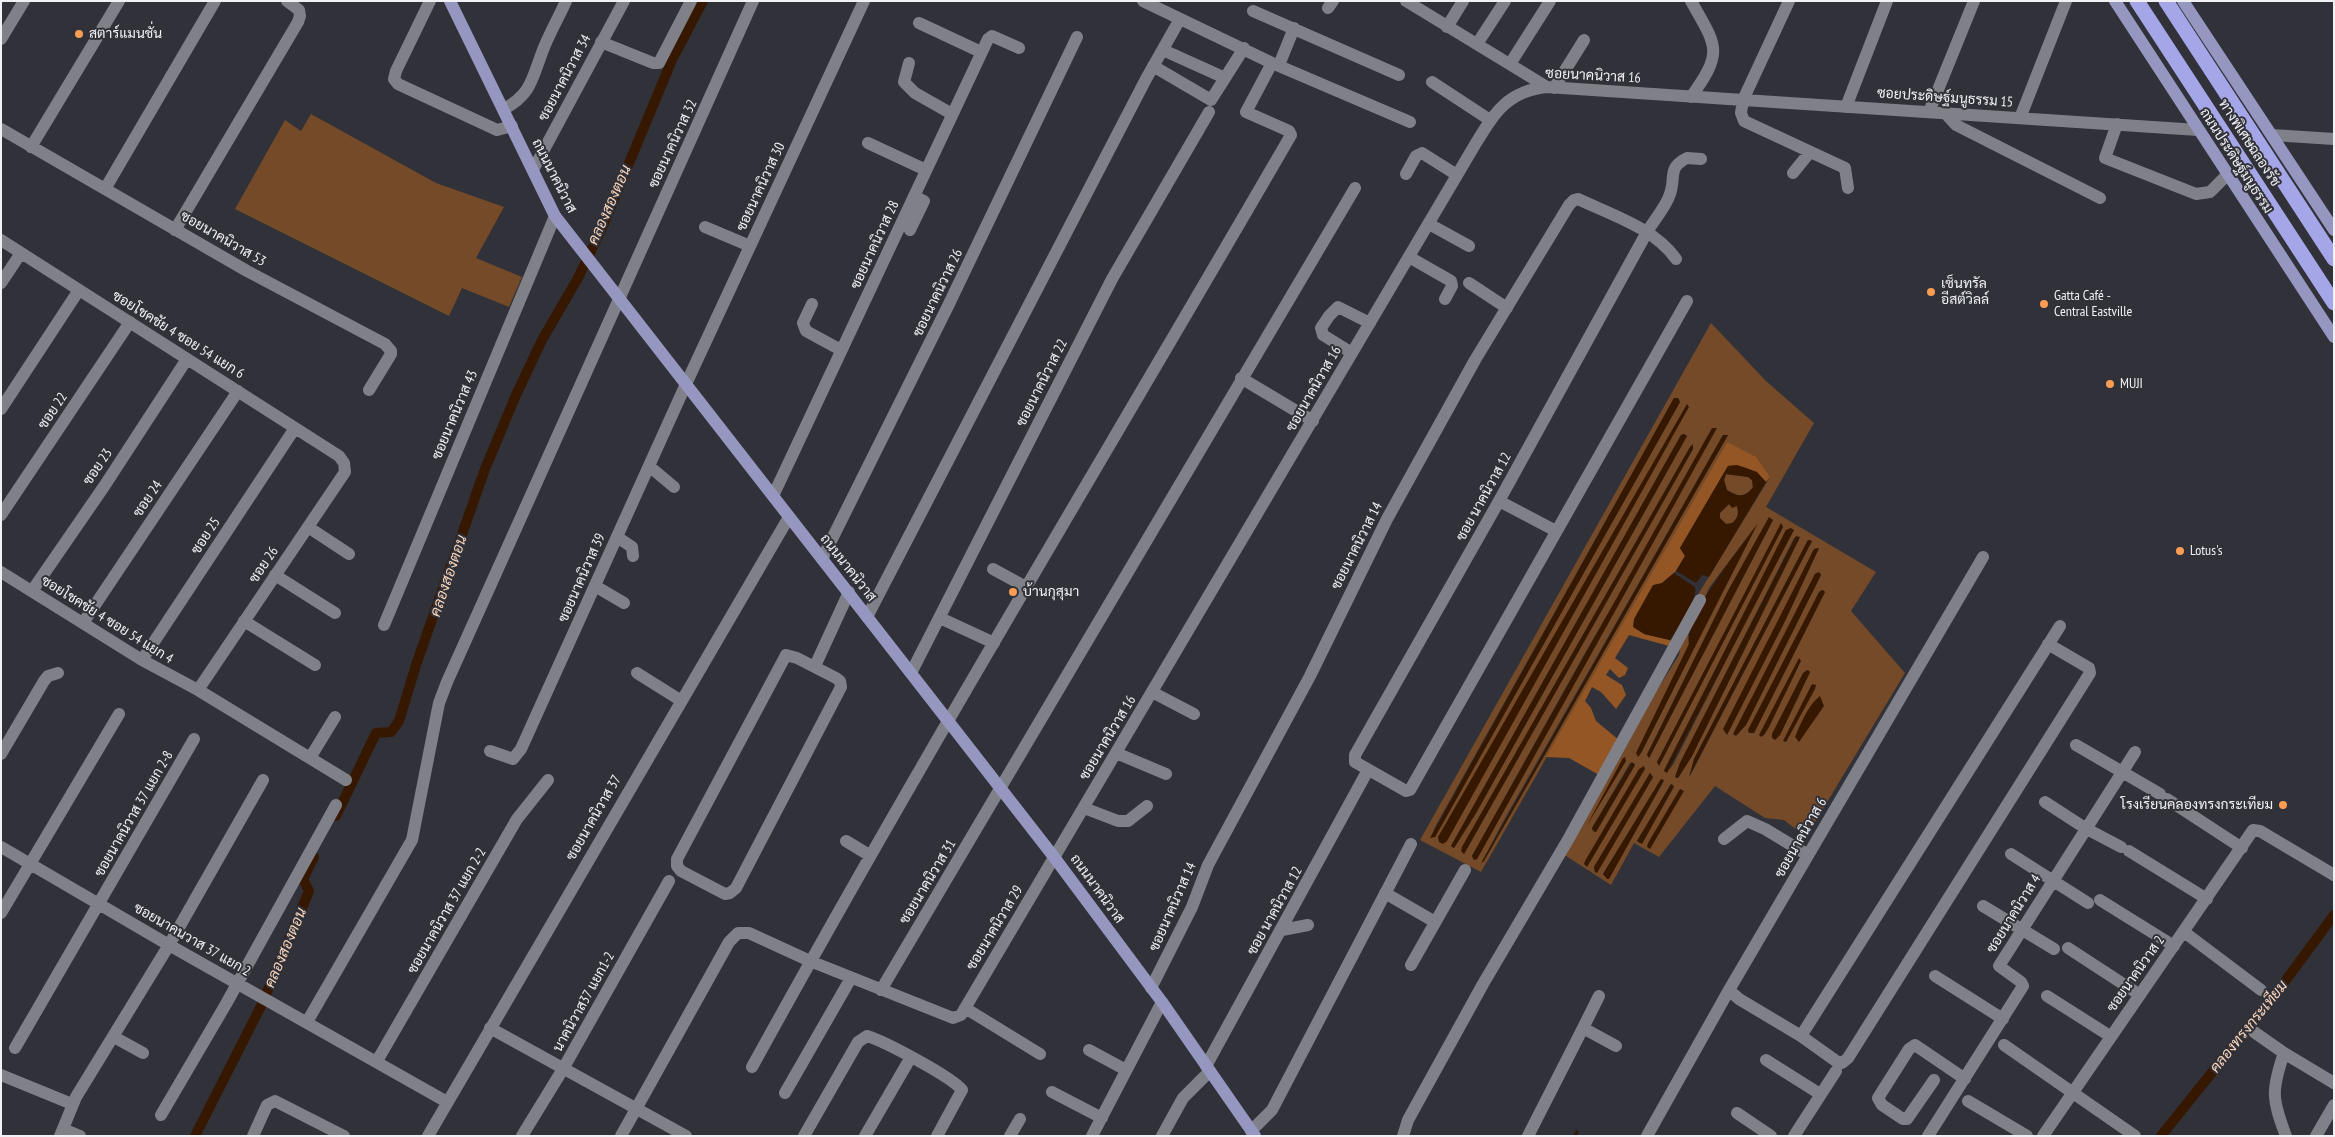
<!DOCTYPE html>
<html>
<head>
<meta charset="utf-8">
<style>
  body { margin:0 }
  #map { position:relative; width:2335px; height:1137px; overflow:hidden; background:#313139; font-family:"PT Sans Narrow",sans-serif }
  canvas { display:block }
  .frame { position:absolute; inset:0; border:2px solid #f0f0f5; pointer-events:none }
</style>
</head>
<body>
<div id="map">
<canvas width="2335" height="1137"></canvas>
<div class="frame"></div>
</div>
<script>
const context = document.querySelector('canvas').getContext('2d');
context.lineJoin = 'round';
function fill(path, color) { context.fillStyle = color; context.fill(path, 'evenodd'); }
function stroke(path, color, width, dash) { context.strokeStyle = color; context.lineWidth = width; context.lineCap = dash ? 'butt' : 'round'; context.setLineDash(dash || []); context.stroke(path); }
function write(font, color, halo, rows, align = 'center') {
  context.font = font + ' "PT Sans Narrow",Sarabun,sans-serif'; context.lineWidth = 4; context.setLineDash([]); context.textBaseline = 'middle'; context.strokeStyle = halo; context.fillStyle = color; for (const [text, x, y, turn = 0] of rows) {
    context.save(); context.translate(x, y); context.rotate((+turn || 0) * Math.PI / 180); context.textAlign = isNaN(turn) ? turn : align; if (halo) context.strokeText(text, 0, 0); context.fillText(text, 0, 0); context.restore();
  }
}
const green = new Path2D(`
  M311 114 436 183 504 207 476 258 522 277 509 307 462 288 449 316 235 209 285 120 301 131Z
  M1711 323 1766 381 1814 423 1766 507 1876 572 1851 611 1905 673 1806 837 1784 820 1765 818 1715 786 1659 857 1634 843 1611 885 1563 854 1626 740 1679 655 1682 632 1691 606 1770 477 1727 442 1481 872 1420 840ZM1674 398H1678L1680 402 1435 837H1431L1435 827ZM1716 428 1477 859 1474 860 1472 856 1585 653ZM1684 434 1687 436 1476 813 1454 848 1451 846 1681 435ZM1723 435H1728L1482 862 1505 818ZM1693 445V449L1464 854 1462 847 1690 447ZM1769 518 1773 520 1649 758 1647 754 1728 591ZM1781 524 1783 527 1659 765 1657 762ZM1755 527 1641 753 1638 756 1689 644 1688 634 1709 588ZM1793 529 1673 765 1667 772 1664 770 1786 530ZM1800 537 1692 756 1678 778 1675 777 1680 763 1794 538ZM1808 540 1812 541 1690 776 1694 759ZM1819 548 1785 621 1727 734 1814 549ZM1819 572 1821 575 1746 725 1734 735 1815 574ZM1821 590 1825 592 1754 733 1748 730ZM1806 670 1810 672 1780 735 1772 738V734ZM1630 763H1634L1635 765 1596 832 1594 831 1592 828ZM1650 773 1653 777 1597 872H1595L1594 867ZM1661 779 1664 781 1609 878H1607L1603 874ZM1671 784 1674 787 1642 843H1639L1637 841Z
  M1726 474 1748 477 1752 480 1753 487C1745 498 1738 497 1727 490L1724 480Z
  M1729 504 1737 506C1739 514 1738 518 1732 524H1726L1720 518V512Z`);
const forest = new Path2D(`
  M1727 442 1756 457 1770 477 1766 482C1756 471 1744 464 1728 466L1680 548 1685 556 1676 571 1662 583 1644 634 1670 640 1672 643 1669 646 1629 635 1615 658 1628 668 1625 675 1619 678 1610 669 1606 675 1622 685 1626 695 1616 709 1601 692 1592 687 1585 701 1591 708 1596 721 1619 740 1599 775 1569 758 1546 757Z`);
const water = new Path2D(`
  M1674 398H1678L1680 402 1435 837 1430 838Z
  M1687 404 1689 407 1685 414 1447 841 1443 844 1439 842 1438 837Z
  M1712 428H1717L1477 859 1474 860 1472 856Z
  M1684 434 1687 436 1476 813 1454 848 1451 846 1681 435Z
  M1723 435H1728L1484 861 1481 863Z
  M1693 444V449L1464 854 1461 851 1462 847 1690 447Z
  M1737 465 1757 472 1766 482 1709 577 1702 575 1696 583 1676 571 1685 556 1680 548 1728 466ZM1726 474 1748 477 1752 480 1753 487C1745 498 1738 497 1727 490L1724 480ZM1729 504 1732 508 1737 506C1739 514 1738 518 1732 523L1726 524 1720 518V513Z
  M1769 517 1773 520 1649 758 1647 755 1728 591Z
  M1758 523 1641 753 1638 757 1636 753 1689 644C1686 612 1739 550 1758 523Z
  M1781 523 1783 527 1659 766 1657 762Z
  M1791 528 1794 530 1667 773 1664 771 1672 755 1786 530Z
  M1796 536 1800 537 1692 756 1678 778 1675 777 1680 763Z
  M1808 540 1812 541 1689 777 1694 759Z
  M1819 548 1785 621 1727 735 1723 729 1814 549Z
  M1819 572 1821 575 1746 725 1736 736 1733 734 1815 574Z
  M1674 573 1695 587C1698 601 1678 628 1670 640L1644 634 1633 627 1634 619 1653 585 1662 583Z
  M1823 590 1825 592 1756 729 1754 733H1749L1748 730 1819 592Z
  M1799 658 1801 661 1769 727 1764 735 1761 737 1759 735Z
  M1808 670 1810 672 1780 735 1775 740 1772 738V734L1803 673Z
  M1812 684 1816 685 1815 689 1786 742 1783 741Z
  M1820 696 1824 706 1799 742 1795 737C1801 723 1808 705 1820 696Z
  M1625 757 1626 761 1586 827 1623 758Z
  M1632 762 1635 765 1596 832 1593 831 1592 828Z
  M1644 766 1645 769 1587 867 1584 864 1585 861 1639 769Z
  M1650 773 1653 777 1597 873 1595 872 1594 867Z
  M1661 779 1664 780 1609 879H1607L1603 874Z
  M1671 784 1674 786 1642 844 1637 841Z
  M1680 789 1684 791 1650 849 1647 847 1648 843Z`);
const stream = new Path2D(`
  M1575 1136 1577 1132`);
const canal = new Path2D(`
  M336 816 376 733 391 732 399 721 417 662 485 469 516 395 542 340 578 278 602 228 672 60 703 1
  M195 1136 261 1006 309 891 303 879 314 857
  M2161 1136 2283 984 2334 915`);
const minor = new Path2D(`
  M430 1 396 71 394 79 398 84 497 130 512 126
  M1143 1 1272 63 1410 122
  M1406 1 1547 87
  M1691 1C1717 47 1724 51 1691 97
  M1789 1 1743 100 1741 113 1744 121 1845 168 1848 188
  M1328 8 1333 1
  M1253 11 1399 75
  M919 23 981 52
  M1447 27 1463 1
  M1 39 24 1
  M601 42 653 63H659L691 1
  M1477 44 1505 1
  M1163 50 1225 78
  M909 63 904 82 915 93 952 114
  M1510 64 1550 1
  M1279 65 1294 28
  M1153 66 1211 100 1244 48
  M1432 82 1490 120
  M1554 88 1584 40
  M1846 107 1887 1
  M504 109C532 94 532 78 543 50 549 34 559 17 566 1
  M1929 112 1974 1
  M1945 113 1956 125 2100 198
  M2020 118 2066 1
  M2117 124 2105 158 2196 194 2210 192 2228 174
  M1 129 247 271 385 344 391 351V354L369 390
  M2272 135 2334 139
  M868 143 926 170
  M31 147 119 1
  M533 170 624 1
  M1793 173 1810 152
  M1406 174 1416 156 1422 153 1457 175
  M105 189 215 1
  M1429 224 1469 246
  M705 227 750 246
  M175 230 298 22 300 16 299 10 287 1
  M910 230 924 201 914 196
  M1 240 339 456 344 463 345 472 198 690
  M1409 257 1451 281 1452 286 1445 299
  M1 283 21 253
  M1469 283 1507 308
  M1687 301 1410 790 1406 791 1355 762V755L1499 501 1647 232C1654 220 1666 207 1670 194 1676 177 1667 168 1687 158L1701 159
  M812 304 803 323 806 331 841 350
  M1352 353 1323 335 1321 328 1329 316 1338 307 1370 323
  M1241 378 1313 421
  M1 409 79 290
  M649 466 674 487
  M773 496 988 39 992 36 1019 48
  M1499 501 1556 531
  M1 515 130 322
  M308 527 349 554
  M617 537 632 547 633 556
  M822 559 948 306 1077 37
  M993 569 1026 587
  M1 572 142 660 198 690 346 780
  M275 575 335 613
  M595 586 624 603
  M32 591 105 485 187 359
  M867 617 1146 79 1180 19
  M940 618 994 643
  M244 621 315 665
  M83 623 238 391
  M384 625 555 216
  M786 655 797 658 836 678 840 681 841 687 736 888 730 893 725 894 681 871 677 866V859Z
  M142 660 295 428
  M815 666 849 592
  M637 673 680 700
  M911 673 1112 279 1209 112
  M1152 692 1194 714
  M2076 745 2160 794
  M490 751 513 759 521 749 686 384 864 1
  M1116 753 1166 774
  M1 754 44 681 48 676 58 673
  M310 758 335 717
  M2167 799 2242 848
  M2045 802 2085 828 2121 847
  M1084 808 1118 821H1128L1147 806
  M1724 839 1747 821 1765 829 1808 855
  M846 841 869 855
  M1 847 169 945 447 1102
  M2129 851 2207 899
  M2011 854 2088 903
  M1385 893 1435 922
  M2100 900 2174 946
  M1983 906 2054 949
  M1 913 119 714
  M1282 930 1308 925
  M2184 932 2261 990
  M2068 948 2140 995
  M1411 965 1465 870
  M1935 976 2003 1019
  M1151 988 1192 907 1208 865 1310 676 1387 519 1475 360 1569 205 1574 200 1578 199C1612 215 1654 228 1676 259
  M881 990 1355 188
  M1729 990 1739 999 1801 1036 1836 1061 1842 1063 1848 1058 2090 673 2089 668 2048 644
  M2047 996 2110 1036
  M965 1008 1040 1054
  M307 1022 412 840 439 703 447 682 753 1
  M490 1028 686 1136
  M1583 1028 1599 996
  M2254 1032 2284 1053 2334 1083
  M1801 1036 2060 626
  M114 1037 143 1053
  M2004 1045 2135 1136
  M15 1048 194 739
  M1089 1050 1126 1070
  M2284 1053C2271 1091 2272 1099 2286 1136
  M1766 1060 1820 1094
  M377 1061 517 819 548 780
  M1206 1066 1368 770
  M752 1067C925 752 1111 446 1291 135L1289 131 1246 112 1272 63
  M1 1075 72 1104
  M1934 1080 1907 1119H1903L1882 1105 1878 1098 1909 1049 1915 1045 1965 1079
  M1052 1092 1102 1118
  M785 1093 851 978
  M1968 1101 2027 1136
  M1737 1113 1771 1136
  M161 1115 226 1004 336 805
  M63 1129 80 1136
  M1251 1131 1272 1110 1411 844
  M60 1136 76 1097 169 945 263 780
  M253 1136 267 1105 275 1101 344 1136
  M428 1136 789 517
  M522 1136 563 1069 669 881
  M621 1136 729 942 738 933H749L810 961 953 1018 961 1015 1476 143C1495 112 1508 91 1547 87L2198 130
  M804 1136 858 1042 867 1036C884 1041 952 1077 962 1090L937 1136
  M865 1136 911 1057
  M1010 1136 1020 1119
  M1092 1136 1162 1002
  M1162 1136 1183 1098 1210 1071
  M1403 1136 1408 1120 1483 984 1569 838 1700 600
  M1528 1136 1583 1028 1616 1046
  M1647 1136 1729 990 1983 557
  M1794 1136 1836 1071
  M1928 1136 2023 986 2021 982 1999 966 2135 752
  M2043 1136 2253 830 2260 831 2334 875
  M2316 1136 2334 1105`);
const major = new Path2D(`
  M450 1 555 216 1054 857 1162 1002 1255 1136
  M2115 1 2334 337
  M2183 1 2334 230`);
const highway = new Path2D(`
  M2137 1 2334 303
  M2166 1 2334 259`);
const markers = [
  [79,34,5,"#fc9d53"],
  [1931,292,5,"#fc9d53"],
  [2044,304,5,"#fc9d53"],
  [2110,384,5,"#fc9d53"],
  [2180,551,5,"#fc9d53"],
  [1013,592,5,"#fc9d53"],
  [2283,805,5,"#fc9d53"]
];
const poiNames = [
  ["สตาร์แมนชั่น",89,34],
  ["เซ็นทรัล",1941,284],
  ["อีสต์วิลล์",1941,300],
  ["Gatta Café -",2054,296],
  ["Central Eastville",2054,312],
  ["MUJI",2120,384],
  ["Lotus's",2190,551],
  ["บ้านกุสุมา",1023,592],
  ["โรงเรียนคลองทรงกระเทียม",2273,805,"right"]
];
const streetNames = [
  ["ซอยนาคนิวาส 16",1593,76,3],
  ["ซอยนาคนิวาส 34",565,78,-62],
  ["ซอยประดิษฐ์มนูธรรม 15",1945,98,4],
  ["ทางพิเศษฉลองรัช",2249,143,57],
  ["ซอยนาคนิวาส 32",673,144,-65],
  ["ถนนประดิษฐ์มนูธรรม",2236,161,57],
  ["ถนนนาคนิวาส",554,176,63],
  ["ซอยนาคนิวาส 30",761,187,-65],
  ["ซอยนาคนิวาส 53",223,239,30],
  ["ซอยนาคนิวาส 28",875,245,-65],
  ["ซอยนาคนิวาส 26",938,293,-64],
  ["ซอยโชคชัย 4 ซอย 54 แยก 6",178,335,32],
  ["ซอยนาคนิวาส 22",1042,383,-63],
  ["ซอยนาคนิวาส 16",1314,389,-60],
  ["ซอย 22",53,411,-56],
  ["ซอยนาคนิวาส 43",455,415,-67],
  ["ซอย 23",98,467,-56],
  ["ซอย นาคนิวาส 12",1484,497,-61],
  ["ซอย 24",148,499,-56],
  ["ซอย 25",206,536,-57],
  ["ซอยนาคนิวาส 14",1357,546,-63],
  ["ซอย 26",264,565,-56],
  ["ถนนนาคนิวาส",848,568,52],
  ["ซอยนาคนิวาส 39",582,578,-66],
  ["ซอยโชคชัย 4 ซอย 54 แยก 4",107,620,32],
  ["ซอยนาคนิวาส 16",1108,738,-59],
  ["ซอยนาคนิวาส 37 แยก 2-8",134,814,-60],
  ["ซอยนาคนิวาส 37",594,818,-60],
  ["ซอยนาคนิวาส 6",1801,838,-60],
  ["ซอยนาคนิวาส 31",928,882,-59],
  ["ถนนนาคนิวาส",1097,889,54],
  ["ซอยนาคนิวาส 14",1173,907,-66],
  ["ซอยนาคนิวาส 37 แยก 2-2",447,911,-60],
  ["ซอย นาคนิวาส 12",1275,911,-61],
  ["ซอยนาคนิวาส 4",2014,914,-58],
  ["ซอยนาคนิวาส 29",995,928,-59],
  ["ซอยนาคนวาส 37 แยก 2",192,940,30],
  ["ซอยนาคนิวาส 2",2136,974,-55],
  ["นาคนิวาส37 แยก1-2",584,1002,-61]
];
const waterNames = [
  ["คลองสองตอน",610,205,-66],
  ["คลองสองตอน",449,576,-71],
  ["คลองสองตอน",286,948,-67],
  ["คลองทรงกระเทียม",2249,1027,-51]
];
fill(green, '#744a29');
fill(forest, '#935624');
fill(water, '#361800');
stroke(stream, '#361800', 3);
stroke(canal, '#361800', 10);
stroke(minor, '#808089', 12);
stroke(major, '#9697c1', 12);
stroke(highway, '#a5a6e7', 15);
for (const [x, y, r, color] of markers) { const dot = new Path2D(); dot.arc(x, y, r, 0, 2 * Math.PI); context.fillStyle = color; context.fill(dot); stroke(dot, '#313139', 2); }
write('14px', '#f0f0f5', '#313139', poiNames, 'left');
write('14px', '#f0f0f5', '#313139', streetNames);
write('italic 15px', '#f9d5bb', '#313139', waterNames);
</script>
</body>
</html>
